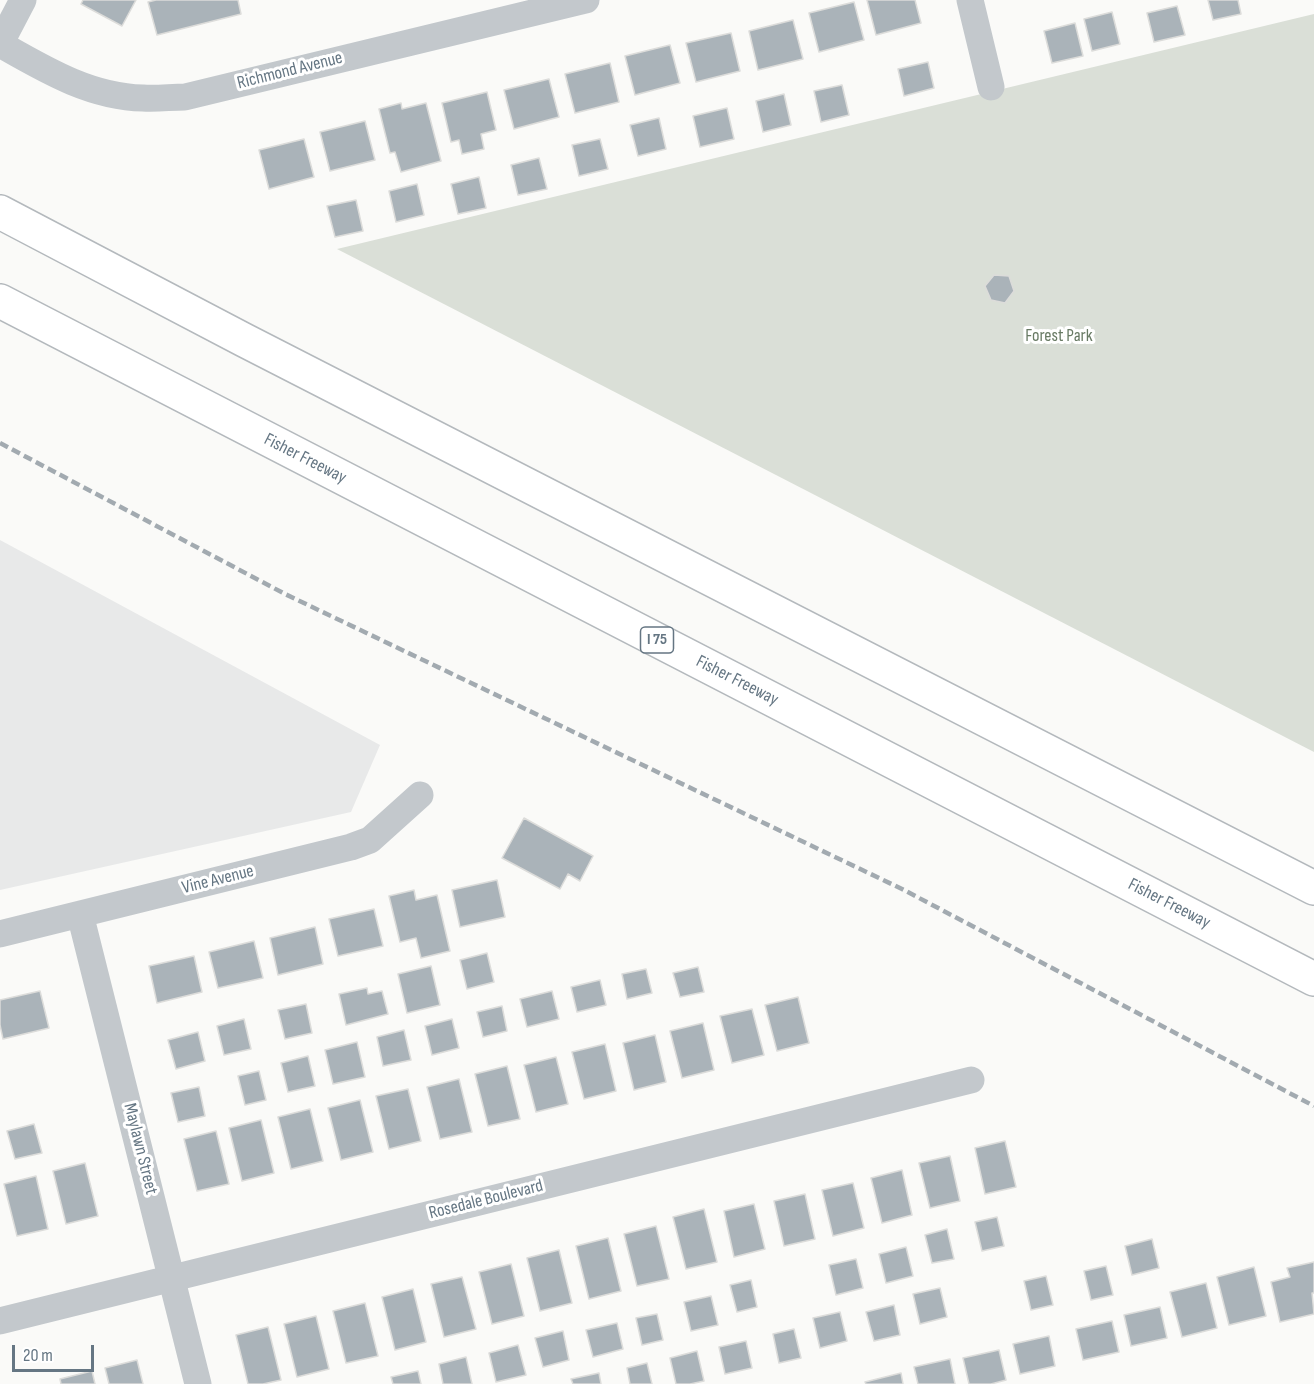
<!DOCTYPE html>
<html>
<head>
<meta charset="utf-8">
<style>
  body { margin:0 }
  #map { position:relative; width:1314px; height:1384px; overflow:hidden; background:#fafaf8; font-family:"Sofia Sans Condensed",sans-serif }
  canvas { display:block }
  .scale { position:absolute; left:12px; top:1345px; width:82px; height:27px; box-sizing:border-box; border:3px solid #657683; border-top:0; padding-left:8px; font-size:18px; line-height:21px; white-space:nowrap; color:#657683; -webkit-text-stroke:4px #fff; paint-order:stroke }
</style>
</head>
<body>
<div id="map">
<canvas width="1314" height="1384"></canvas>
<div class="scale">20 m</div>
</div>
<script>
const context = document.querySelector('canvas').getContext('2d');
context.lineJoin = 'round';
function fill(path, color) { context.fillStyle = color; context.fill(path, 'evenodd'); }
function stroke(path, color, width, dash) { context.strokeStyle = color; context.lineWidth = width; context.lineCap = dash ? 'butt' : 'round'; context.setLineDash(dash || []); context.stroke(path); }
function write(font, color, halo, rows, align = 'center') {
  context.font = font + ' "Sofia Sans Condensed",sans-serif'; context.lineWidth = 6; context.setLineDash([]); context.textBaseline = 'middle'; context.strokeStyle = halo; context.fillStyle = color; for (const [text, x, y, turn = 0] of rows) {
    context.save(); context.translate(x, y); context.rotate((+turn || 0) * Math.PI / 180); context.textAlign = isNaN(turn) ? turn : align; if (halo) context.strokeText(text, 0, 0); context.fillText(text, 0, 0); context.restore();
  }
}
const built = new Path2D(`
  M0 540 380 745 351 812 0 890Z`);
const green = new Path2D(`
  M1314 14V752L337 249Z`);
const building = new Path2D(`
  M83 0H136L122 26 81 4Z
  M156 0H238L241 14 157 35 148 2Z
  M867 0H915L921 23 876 35Z
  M1208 0H1238L1241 14 1213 20Z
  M854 2 864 40 819 52 809 13Z
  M1177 6 1185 35 1154 42 1147 13Z
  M1112 12 1120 44 1092 51 1084 19Z
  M793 20 803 59 758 70 749 31Z
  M1075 23 1083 56 1052 63 1044 31Z
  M731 33 740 71 696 82 686 43Z
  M670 45 680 83 635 95 625 56Z
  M928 62 934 88 904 96 898 69Z
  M610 63 619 102 575 113 565 74Z
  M549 79 559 117 514 129 504 90Z
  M842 85 849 115 821 122 814 91Z
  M487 92 496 130 481 134 484 149 462 154 459 140 451 142 442 103Z
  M784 94 791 125 763 132 756 101Z
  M401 103 402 109 426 103 441 161 401 172 395 152 390 153 379 109Z
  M727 108 734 139 700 147 693 116Z
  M659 118 666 149 638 156 630 125Z
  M365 121 375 160 330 171 320 132Z
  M304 139 314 177 269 189 259 150Z
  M600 139 608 169 579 176 572 145Z
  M539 158 547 189 518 195 511 165Z
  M479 177 486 208 458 214 451 184Z
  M417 184 424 215 396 222 389 191Z
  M356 200 363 231 335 237 327 206Z
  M994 275 1009 276 1014 291 1005 303 991 300 985 286Z
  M524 818 593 856 580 881 568 874 560 889 502 858Z
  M497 880 505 917 460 927 452 890Z
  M414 890 416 900 437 895 450 951 421 958 416 938 400 942 389 896Z
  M374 909 383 946 338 956 329 919Z
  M315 927 323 964 278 975 270 938Z
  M254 941 263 978 218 988 209 952Z
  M487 953 494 982 467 989 460 960Z
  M194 956 202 992 157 1003 149 966Z
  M431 966 440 1005 407 1013 398 974Z
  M698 967 704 992 680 997 673 973Z
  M646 969 652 993 627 999 622 974Z
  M600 980 606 1005 577 1012 571 987Z
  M367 988 368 994 382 991 388 1014 346 1025 339 994Z
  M40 991 49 1028 3 1039 0 1025V1000Z
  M552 991 559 1019 527 1027 520 999Z
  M798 997 809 1043 777 1051 765 1005Z
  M306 1004 312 1033 285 1039 278 1010Z
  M502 1006 507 1031 483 1037 477 1012Z
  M752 1009 764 1055 732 1063 720 1016Z
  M244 1019 251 1049 224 1055 217 1026Z
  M452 1019 459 1048 432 1055 425 1026Z
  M703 1023 714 1070 682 1078 670 1031Z
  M404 1030 411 1060 383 1066 377 1037Z
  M198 1032 205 1061 176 1069 168 1040Z
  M655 1035 666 1082 634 1090 623 1043Z
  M357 1042 365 1077 333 1084 325 1050Z
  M605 1044 616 1091 584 1099 572 1052Z
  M308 1056 315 1086 288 1092 281 1063Z
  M556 1057 568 1104 536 1112 524 1065Z
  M507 1066 520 1119 488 1126 475 1074Z
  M259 1071 266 1100 245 1105 238 1076Z
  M459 1079 472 1132 440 1139 427 1087Z
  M199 1087 205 1116 178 1122 171 1093Z
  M408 1089 421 1141 389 1149 376 1096Z
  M360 1100 373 1152 341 1160 328 1108Z
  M310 1109 323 1161 291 1169 278 1117Z
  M261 1120 274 1173 242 1181 229 1128Z
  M34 1124 42 1153 15 1159 7 1131Z
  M216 1131 229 1184 197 1191 184 1139Z
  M1005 1141 1016 1187 985 1194 975 1148Z
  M950 1156 960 1201 930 1208 919 1163Z
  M85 1163 98 1216 66 1224 53 1171Z
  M902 1170 912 1215 882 1223 871 1178Z
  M36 1176 48 1229 17 1236 4 1184Z
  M853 1183 864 1228 833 1236 822 1190Z
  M805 1194 815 1239 784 1246 774 1201Z
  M754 1204 765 1249 734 1257 724 1211Z
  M704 1209 717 1262 686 1269 673 1217Z
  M997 1217 1004 1246 982 1251 975 1222Z
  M656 1226 669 1279 637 1286 624 1234Z
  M947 1229 954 1259 932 1263 925 1235Z
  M608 1238 621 1291 589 1299 576 1246Z
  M1152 1239 1159 1268 1132 1275 1125 1246Z
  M906 1247 913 1276 886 1283 879 1254Z
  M559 1250 572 1303 540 1311 527 1258Z
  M856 1259 863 1288 836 1295 829 1265Z
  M1314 1262V1293H1312L1314 1314 1280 1322 1271 1282 1290 1277 1287 1268Z
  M511 1264 524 1316 492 1324 479 1272Z
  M1106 1266 1113 1295 1091 1300 1084 1271Z
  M1254 1267 1266 1316 1229 1325 1217 1277Z
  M1046 1276 1053 1305 1031 1310 1024 1281Z
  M462 1277 476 1329 444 1337 431 1284Z
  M751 1280 757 1307 737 1312 730 1285Z
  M1206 1283 1217 1328 1182 1337 1170 1292Z
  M940 1288 947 1317 920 1324 913 1294Z
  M413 1289 426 1342 395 1350 382 1297Z
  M711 1296 718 1325 691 1331 684 1302Z
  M365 1303 378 1356 346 1363 333 1311Z
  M894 1305 900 1335 874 1341 866 1312Z
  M1160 1307 1167 1338 1131 1346 1124 1315Z
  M840 1312 847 1341 820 1348 813 1318Z
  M657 1314 663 1340 642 1345 636 1318Z
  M316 1316 329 1369 297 1377 284 1324Z
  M1112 1321 1119 1352 1083 1360 1076 1329Z
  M617 1323 623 1349 593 1357 586 1330Z
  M268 1327 281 1380 263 1384H248L236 1335Z
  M794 1329 801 1358 779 1363 773 1334Z
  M563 1331 569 1360 543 1367 535 1338Z
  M1049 1336 1055 1366 1020 1374 1013 1344Z
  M746 1341 752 1368 725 1374 719 1347Z
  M518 1345 526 1375 496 1382 489 1353Z
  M999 1350 1006 1380 991 1384H969L963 1358Z
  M697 1351 704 1381 690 1384H676L670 1358Z
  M466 1357 472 1384H443L439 1364Z
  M950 1359 955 1384H918L914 1367Z
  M137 1360 143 1384H109L105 1368Z
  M647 1363 652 1384H630L627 1368Z
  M92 1371 95 1384H61L60 1379Z
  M418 1371 421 1384H393L391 1377Z
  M599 1373 601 1384H573L571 1379Z
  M901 1373 903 1384H866L865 1382Z`);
const minor = new Path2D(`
  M23 0 0 44C44 69 90 97 143 98 157 99 171 97 185 97L586 0
  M970 0 991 87
  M80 914 198 1384
  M0 934 351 847 370 840 420 795
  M0 1321 971 1080`);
const motorway = new Path2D(`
  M0 212 244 340 1314 888
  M0 301 1314 979`);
const rail = new Path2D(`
  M0 443 285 594 902 889 1314 1106`);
const shields = [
  [657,640,33]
];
const shieldNames = [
  ["I 75",657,640]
];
const streetNames = [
  ["Richmond Avenue",290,71,-14],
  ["Fisher Freeway",305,459,27],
  ["Fisher Freeway",737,681,27],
  ["Vine Avenue",218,880,-14],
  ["Fisher Freeway",1169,904,27],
  ["Maylawn Street",140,1149,76],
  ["Rosedale Boulevard",486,1200,-14]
];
const parkNames = [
  ["Forest Park",1059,336]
];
fill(built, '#e8e9e9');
fill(green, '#dadfd7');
fill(building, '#aab3b9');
stroke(building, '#dcdcda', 1.5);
stroke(motorway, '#b4b9bd', 36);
stroke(minor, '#c3c8cc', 27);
stroke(motorway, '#fff', 33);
stroke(rail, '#a2aab0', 4.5, [9, 4.5]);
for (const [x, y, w] of shields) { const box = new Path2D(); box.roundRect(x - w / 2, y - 13, w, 26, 4.5); context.fillStyle = '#fff'; context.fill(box); stroke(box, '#657683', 1.5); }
write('bold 16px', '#657683', null, shieldNames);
write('18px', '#657683', '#fff', streetNames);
write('18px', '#687a64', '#fff', parkNames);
</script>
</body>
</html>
